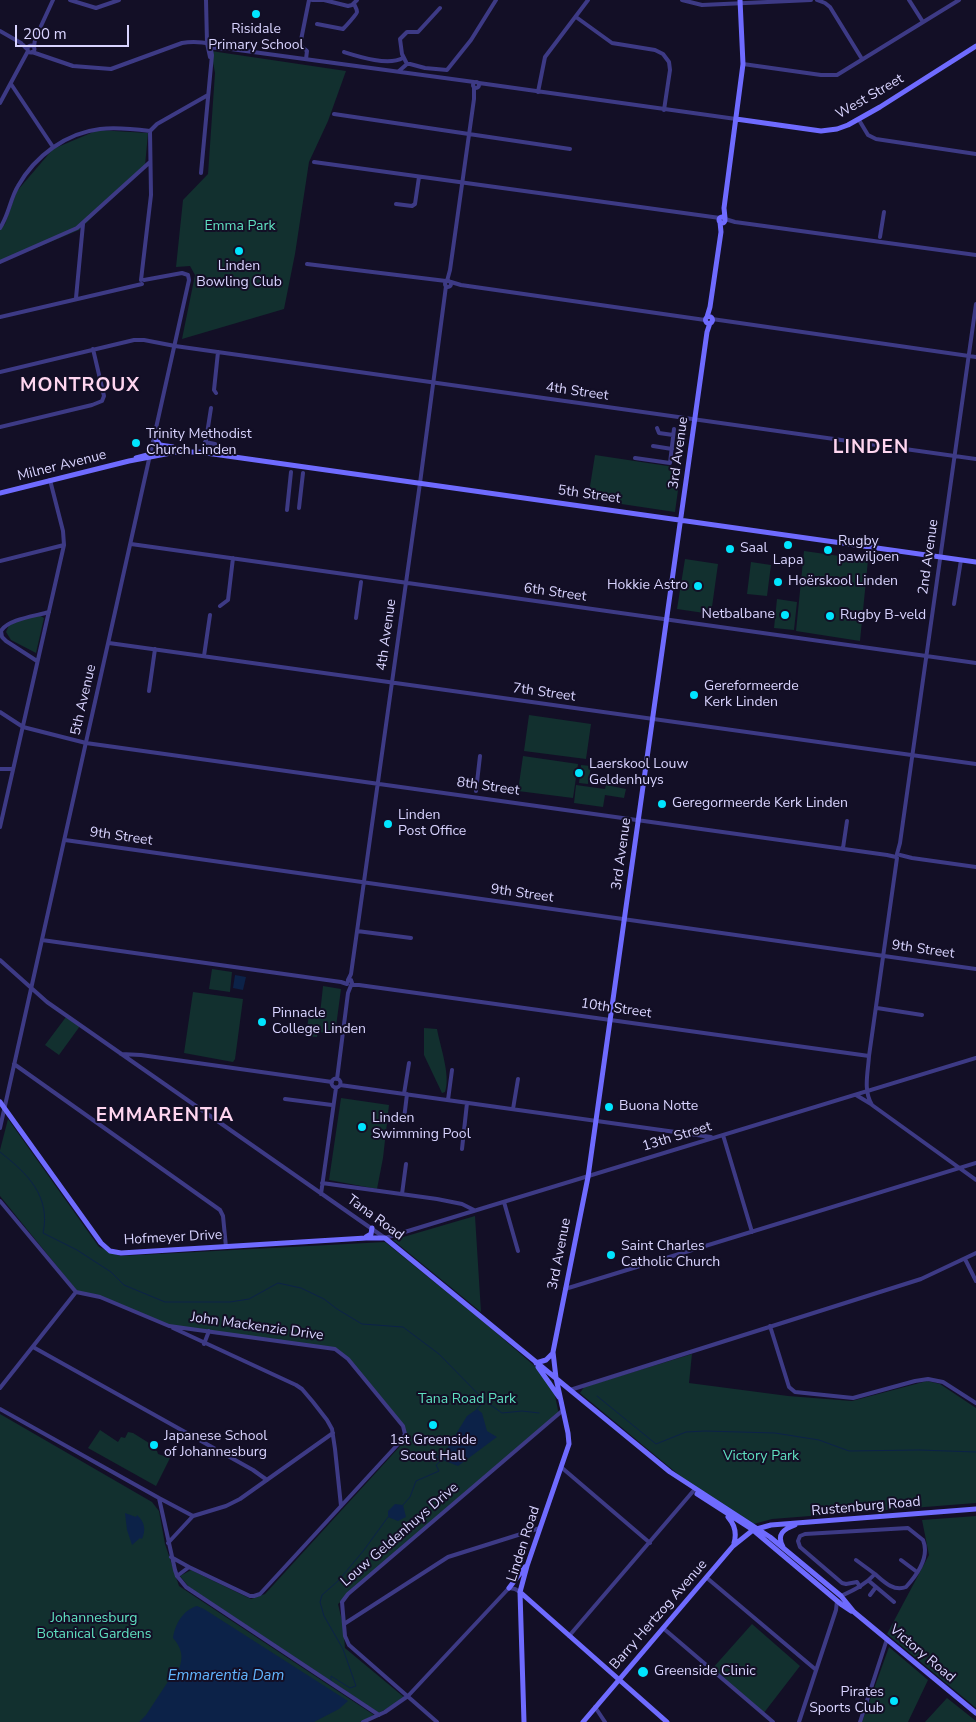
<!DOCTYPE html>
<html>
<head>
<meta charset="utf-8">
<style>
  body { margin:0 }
  #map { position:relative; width:976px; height:1722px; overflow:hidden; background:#130f26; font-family:"Nunito Sans",sans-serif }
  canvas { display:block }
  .scale { position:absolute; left:15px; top:25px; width:114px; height:22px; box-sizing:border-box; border:2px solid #d9d4ff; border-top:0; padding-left:6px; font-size:15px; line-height:18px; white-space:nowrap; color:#d9d4ff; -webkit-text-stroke:4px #130f26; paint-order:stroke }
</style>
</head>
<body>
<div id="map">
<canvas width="976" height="1722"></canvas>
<div class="scale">200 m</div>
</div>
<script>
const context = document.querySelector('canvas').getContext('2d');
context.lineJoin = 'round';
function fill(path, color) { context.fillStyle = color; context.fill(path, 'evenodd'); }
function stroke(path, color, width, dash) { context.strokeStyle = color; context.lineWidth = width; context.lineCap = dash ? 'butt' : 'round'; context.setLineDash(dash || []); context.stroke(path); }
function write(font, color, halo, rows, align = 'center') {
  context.font = font + ' "Nunito Sans",sans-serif'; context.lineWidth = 4; context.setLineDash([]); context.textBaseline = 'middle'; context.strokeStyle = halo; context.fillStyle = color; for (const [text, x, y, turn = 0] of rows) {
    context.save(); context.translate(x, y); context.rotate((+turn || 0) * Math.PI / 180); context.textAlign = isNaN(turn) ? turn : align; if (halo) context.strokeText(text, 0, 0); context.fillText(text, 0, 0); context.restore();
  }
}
const green = new Path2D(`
  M211 51 346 71 328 121 309 162 295 254 284 309 182 339 195 275 190 266 176 267 183 200 208 174 215 73Z
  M98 130 148 133 145 166 79 230 0 263V230L5 224 17 191 53 149Z
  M595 455 681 468 675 512 588 499Z
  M804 551 868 560 860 641 796 631Z
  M685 559 718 564 711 614 677 609Z
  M751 562 771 565 767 596 747 594Z
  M777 599 797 602 794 630 774 628Z
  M39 615 44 618 36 653 11 640 6 632 10 623Z
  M529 715 591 724 586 759 524 751Z
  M523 756 578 764 573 798 518 791Z
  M581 765 591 766 588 784 579 783Z
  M576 785 605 789 606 785 626 789 624 798 605 795 603 807 574 803Z
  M212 969 232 972 230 992 209 989Z
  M323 986 341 989 335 1034 318 1032 317 1037 306 1036 309 1014H320Z
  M193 992 243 999 235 1059 233 1062 184 1053Z
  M66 1017 80 1026 59 1055 45 1045Z
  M424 1028 437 1029C440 1046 451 1076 445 1092L442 1093 424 1055Z
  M341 1098 389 1105 383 1158 377 1189 329 1180Z
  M8 1119 99 1247 120 1256 385 1242 486 1324 552 1381 559 1415 338 1604 343 1625 345 1648 405 1698 379 1713 189 1587 180 1576 191 1570 251 1599 265 1594 403 1443V1428L346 1358 334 1350 170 1328 106 1298 77 1291 0 1196V1150Z
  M475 1216 481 1312 393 1240Z
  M692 1354 689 1383 788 1396 852 1401 927 1381 940 1384 976 1408V1503L772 1519 750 1525 697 1490 580 1393 584 1387Z
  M0 1414 152 1502 159 1511 165 1544 179 1586 374 1715 361 1722H0Z
  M100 1430 118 1442 121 1437 125 1438 128 1432 133 1433 149 1443V1446L157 1451 158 1454 170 1458 156 1486 88 1448Z
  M976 1516V1708L887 1634 929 1555 922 1520Z
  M752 1624 800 1666 763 1714 712 1669Z
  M889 1647 928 1680 908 1722H862Z
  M947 1698 976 1721V1722H925Z`);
const water = new Path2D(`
  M235 975 246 977 243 990 233 988Z
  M477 1409 482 1413 487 1431 497 1437 458 1466 435 1457 445 1452 467 1416Z
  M395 1504 403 1505 406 1517 398 1521 388 1517V1511Z
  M125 1513 136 1517 137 1515C145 1522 146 1530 142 1539L140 1538 132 1545 127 1530Z
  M197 1606 204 1609 348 1701 339 1709 314 1722H139L146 1715 171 1677 175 1678C183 1662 185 1652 173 1638 175 1624 183 1610 197 1606Z`);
const stream = new Path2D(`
  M0 1152C27 1173 51 1196 43 1233L77 1250 111 1272 124 1285 165 1302H230L249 1299 278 1283 301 1288 324 1299 337 1309 362 1324 403 1327 439 1354 485 1401
  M597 1396 656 1444 686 1432 705 1431 775 1433 819 1440 849 1451 919 1450 976 1452
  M477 1409 485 1401 502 1413 522 1411 539 1413
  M403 1505 410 1497 416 1481 439 1471 436 1465 442 1460
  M331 1681V1676L350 1688 356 1686 343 1649 324 1616 320 1602 322 1595 338 1581 364 1550 388 1517`);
const street = new Path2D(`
  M70 0 96 8 119 0
  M206 0 207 43 210 57
  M312 0H324L348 6 352 5 357 0
  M682 0 702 5 811 0
  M817 0 825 3 830 7 862 59
  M909 0 923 22
  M576 17 612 43 655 50 663 54 669 62 670 70 664 110
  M317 24 343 29C345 27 357 14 357 12 357 9 355 6 354 4
  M0 31 21 43 27 49
  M27.5 49a3.5 3.5 0 1 1 7 0a3.5 3.5 0 1 1-7 0Z
  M34 47 35 39 53 0
  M209 47 225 49
  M32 52 73 66 111 69 182 43C197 40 216 44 231 49L474 82
  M344 52C360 57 388 66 403 58
  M306 59 307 51 300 45 309 0
  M407 64 402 54 400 39 407 32H418L440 8
  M743 64 821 75H837L959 0
  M399 71 407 64H410L425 68 447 70 471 40 496 0
  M473 85a3 3 0 1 1 6 0a3 3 0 1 1-6 0Z
  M479 83 736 119
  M11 84 53 147
  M538 92 545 57 588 0
  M0 103 28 51
  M334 114 570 149
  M859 120 868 135 876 139 976 154
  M314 162 720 218
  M201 173 212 55 210 44 207 40
  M396 204 412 206 415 204 419 177
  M725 219 735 222 976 255
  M0 228C9 215 10 199 18 186 35 156 66 133 100 129 117 127 134 129 150 131L157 124 208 95
  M880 237 884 212
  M0 262 77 228 150 162
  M307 264 446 281
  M141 280 151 195 150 131
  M445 284a3 3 0 1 1 6 0a3 3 0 1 1-6 0Z
  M447 281 450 270 474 99V87
  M451 282 461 285 705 320
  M76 298 83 224
  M0 317 142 284
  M712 319 976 357
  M0 372 134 340H144L175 346 976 459
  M216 393 214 390 218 352
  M0 427 92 405 102 401 104 396 93 349
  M657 428 659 433 673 435
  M205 442 215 444
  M653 446 672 449
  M204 453 211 408
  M635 458 670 463 674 429
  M299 508 303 473
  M287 510 291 472
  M131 544 976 663
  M0 561 64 545
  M954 604 961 560
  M220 606 228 600 233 558
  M356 618 361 582
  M109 643 976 764
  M204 656 210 615
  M37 661 6 641 2 637 1 631C8 619 36 616 49 612
  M149 691 155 649
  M0 712 23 727 86 743 887 855 896 857
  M0 769H13
  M476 791 480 756
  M0 827 64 545 63 531 50 480
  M65 840 976 969
  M843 848 847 821
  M897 854 900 843 976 304
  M900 855 912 858 976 867
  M897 858 869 1056C868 1073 863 1090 872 1105L976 1180
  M357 931 411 938
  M42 940 341 982 347 984
  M0 960 47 1002 385 1238 976 1058
  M348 980 351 974 420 483 446 286
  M351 985H359L869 1056
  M877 1008 922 1015
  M121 1054 141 1055 332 1082
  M14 1064 220 1210 223 1216 226 1247
  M331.5 1083a4.5 4.5 0 1 1 9 0a4.5 4.5 0 1 1-9 0Z
  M337 1079 348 993 352 983 351 980 348 981
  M340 1085 711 1137
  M404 1094 409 1063
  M856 1095 871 1104
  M285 1099 332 1105
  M448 1100 452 1070
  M513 1109 518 1079
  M404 1119 407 1094
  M0 1128 189 280 188 275 182 273 144 280
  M723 1135 752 1232
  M462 1149 467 1103
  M322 1183 437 1199 462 1204 474 1210
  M321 1194 336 1088
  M402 1194 406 1164
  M0 1201 76 1292 100 1297 169 1326 335 1349 348 1359 403 1426 405 1434 400 1442 260 1594 254 1596H250L189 1567 177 1576
  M504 1202 518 1251
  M965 1259 976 1281
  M565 1289 976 1163
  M770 1326 789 1387 795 1392 853 1398 915 1381 928 1379 943 1382 976 1403
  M173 1328 296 1385 302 1389 313 1402 327 1420 332 1429 335 1449 341 1506
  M204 1344 209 1331
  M33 1347 253 1470 267 1480
  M0 1388 76 1292
  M570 1390 921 1279 976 1253
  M0 1409 159 1498 175 1570 177 1576 186 1587 379 1715
  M561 1467 650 1543
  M159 1498 193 1516
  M168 1543 193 1516 226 1506 240 1499 333 1433
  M171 1557 189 1567
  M856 1560 875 1574
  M901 1560 917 1572
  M707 1578 815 1669
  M869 1581 894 1602
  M870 1595 876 1587
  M841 1596C854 1590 865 1585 875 1574 884 1582 894 1592 906 1587 918 1574 930 1557 923 1540L908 1528 805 1534 800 1536 798 1541 800 1547 842 1583 846 1584 857 1582 860 1587
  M344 1624 448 1557 540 1528
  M663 1628 773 1722
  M569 1636 695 1489
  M595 1707 605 1722
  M363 1722 385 1712 408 1696 509 1588 515 1589 520 1592
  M437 1722 349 1645 345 1636 342 1602 348 1594 562 1411
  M799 1722 836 1610 837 1601
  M860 1722 887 1639`);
const secondary = new Path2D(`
  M736 119 821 131 837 129 848 125 880 107 976 46
  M719 220a3 3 0 1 1 6 0a3 3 0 1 1-6 0Z
  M725 218 724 208 743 64 740 0
  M705.5 320a3.5 3.5 0 1 1 7 0a3.5 3.5 0 1 1-7 0Z
  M707 317 710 307 721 232 720 222
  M155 438 160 445 173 447
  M136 458 170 449H184
  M0 493 129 461 176 452H199L976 562
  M0 1102 101 1243 110 1251 121 1253 366 1238H385L670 1472 770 1537 841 1596 854 1612 976 1713
  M366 1237 371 1234 372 1228
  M536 1363 546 1360 552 1354
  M538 1367 559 1397
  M697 1494 753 1530 842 1605 851 1611
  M728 1517C735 1525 737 1533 734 1543
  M783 1547C776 1534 784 1529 795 1525
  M509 1588 525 1567
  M520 1592 667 1722
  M524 1722 520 1592 527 1566 569 1444 568 1433 556 1378 553 1352 588 1177 707 332 710 323
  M583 1722 733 1546 753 1530 771 1525 976 1509`);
const markers = [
  [256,14,5,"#00e5ff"],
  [239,251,5,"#00e5ff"],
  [136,443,5,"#00e5ff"],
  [788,545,5,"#00e5ff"],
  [730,549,5,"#00e5ff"],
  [828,550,5,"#00e5ff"],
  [778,582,5,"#00e5ff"],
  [698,586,5,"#00e5ff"],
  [785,615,5,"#00e5ff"],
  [830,616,5,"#00e5ff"],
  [694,695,5,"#00e5ff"],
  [579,773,5,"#00e5ff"],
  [662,804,5,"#00e5ff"],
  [388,824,5,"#00e5ff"],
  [262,1022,5,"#00e5ff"],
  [609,1107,5,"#00e5ff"],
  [362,1127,5,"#00e5ff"],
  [611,1255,5,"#00e5ff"],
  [433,1425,5,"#00e5ff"],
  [154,1445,5,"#00e5ff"],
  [643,1672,6,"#00e5ff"],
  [894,1701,5,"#00e5ff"]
];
const poiNames = [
  ["Risidale",256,30,"center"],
  ["Primary School",256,46,"center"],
  ["Linden",239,267,"center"],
  ["Bowling Club",239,283,"center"],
  ["Trinity Methodist",146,435],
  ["Church Linden",146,451],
  ["Rugby",838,542],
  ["pawiljoen",838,558],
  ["Saal",740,549],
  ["Lapa",788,561,"center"],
  ["Hoërskool Linden",788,582],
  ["Hokkie Astro",688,586,"right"],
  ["Netbalbane",775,615,"right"],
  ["Rugby B-veld",840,616],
  ["Gereformeerde",704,687],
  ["Kerk Linden",704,703],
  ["Laerskool Louw",589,765],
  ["Geldenhuys",589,781],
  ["Geregormeerde Kerk Linden",672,804],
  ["Linden",398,816],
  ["Post Office",398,832],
  ["Pinnacle",272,1014],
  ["College Linden",272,1030],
  ["Buona Notte",619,1107],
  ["Linden",372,1119],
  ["Swimming Pool",372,1135],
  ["Saint Charles",621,1247],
  ["Catholic Church",621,1263],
  ["Japanese School",164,1437],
  ["of Johannesburg",164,1453],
  ["1st Greenside",433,1441,"center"],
  ["Scout Hall",433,1457,"center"],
  ["Greenside Clinic",654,1672],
  ["Pirates",884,1693,"right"],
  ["Sports Club",884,1709,"right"]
];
const streetNames = [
  ["West Street",870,97,-30],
  ["4th Street",577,392,8],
  ["3rd Avenue",679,453,-82],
  ["Milner Avenue",62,466,-14],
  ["5th Street",589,495,8],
  ["2nd Avenue",929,557,-82],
  ["6th Street",555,593,8],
  ["4th Avenue",387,635,-82],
  ["7th Street",544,693,8],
  ["5th Avenue",84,700,-77],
  ["8th Street",488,787,8],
  ["9th Street",121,837,8],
  ["3rd Avenue",622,854,-82],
  ["9th Street",522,894,8],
  ["9th Street",923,950,8],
  ["10th Street",616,1009,8],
  ["13th Street",677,1137,-17],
  ["Tana Road",375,1218,36],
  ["Hofmeyer Drive",173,1238,-3],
  ["3rd Avenue",560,1254,-79],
  ["John Mackenzie Drive",257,1327,8],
  ["Rustenburg Road",866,1507,-5],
  ["Louw Geldenhuys Drive",400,1535,-41],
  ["Linden Road",524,1544,-72],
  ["Barry Hertzog Avenue",659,1615,-49],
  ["Victory Road",922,1654,40]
];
const parkNames = [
  ["Emma Park",240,227],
  ["Tana Road Park",467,1400],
  ["Victory Park",761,1457],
  ["Johannesburg",94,1619],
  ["Botanical Gardens",94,1635]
];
const waterNames = [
  ["Emmarentia Dam",226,1676]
];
const districtNames = [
  ["MONTROUX",80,386],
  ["LINDEN",871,448],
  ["EMMARENTIA",165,1116]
];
fill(green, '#12302f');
fill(water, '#0c2248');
stroke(stream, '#0c2248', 1);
stroke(street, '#3d3a85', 4);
stroke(secondary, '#6f6bff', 5);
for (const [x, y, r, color] of markers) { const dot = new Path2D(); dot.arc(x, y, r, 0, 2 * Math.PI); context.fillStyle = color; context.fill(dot); stroke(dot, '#130f26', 2); }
write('14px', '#d9d4ff', '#130f26', poiNames, 'left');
write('14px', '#d9d4ff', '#130f26', streetNames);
write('14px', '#5fe0c0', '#130f26', parkNames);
write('italic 15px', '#62b6ff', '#130f26', waterNames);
context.letterSpacing = '1px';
write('bold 19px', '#ffd6f0', '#130f26', districtNames);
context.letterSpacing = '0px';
</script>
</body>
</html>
